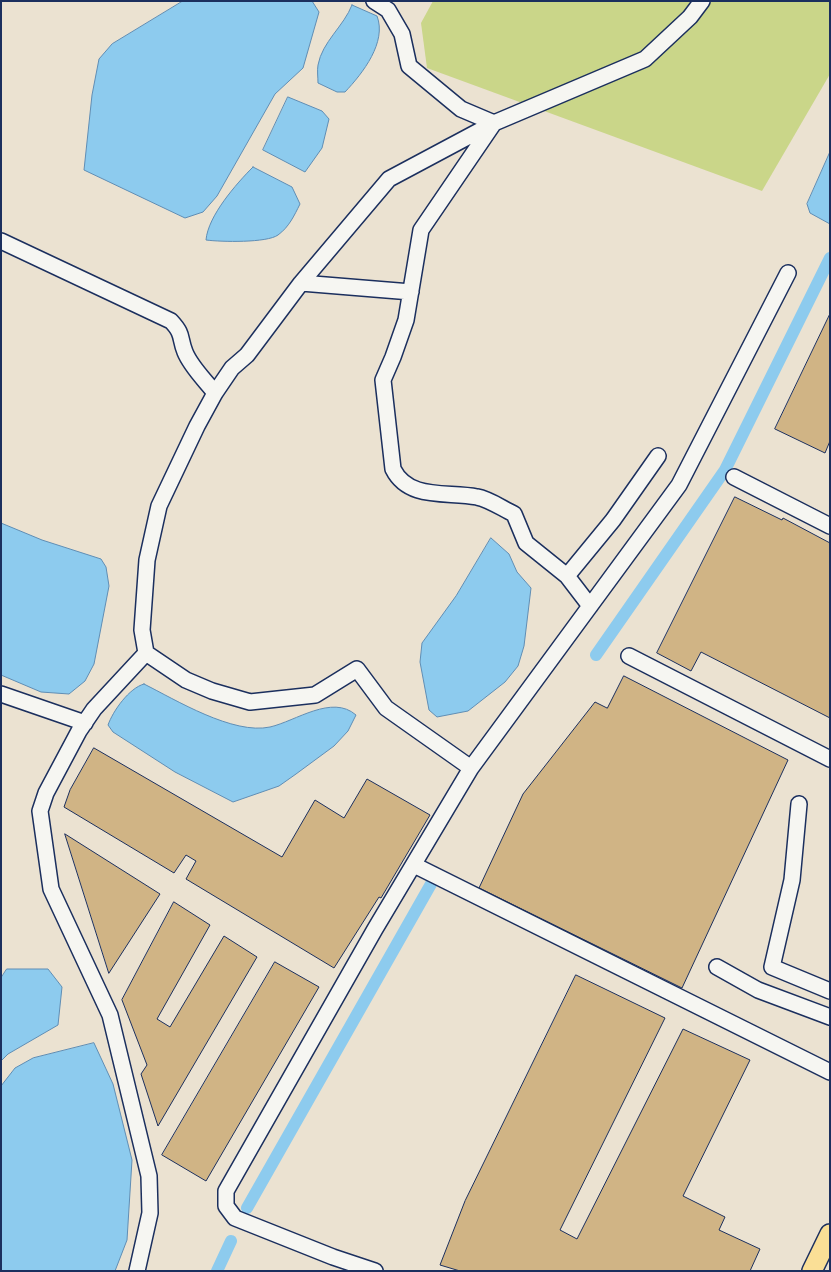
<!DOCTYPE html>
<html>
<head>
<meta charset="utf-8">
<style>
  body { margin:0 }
  #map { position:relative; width:831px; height:1272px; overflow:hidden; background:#ebe2d1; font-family:"Balsamiq Sans",sans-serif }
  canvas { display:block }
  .frame { position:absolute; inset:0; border:2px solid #1b2f5e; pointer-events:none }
</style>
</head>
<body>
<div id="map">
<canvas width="831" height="1272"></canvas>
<div class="frame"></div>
</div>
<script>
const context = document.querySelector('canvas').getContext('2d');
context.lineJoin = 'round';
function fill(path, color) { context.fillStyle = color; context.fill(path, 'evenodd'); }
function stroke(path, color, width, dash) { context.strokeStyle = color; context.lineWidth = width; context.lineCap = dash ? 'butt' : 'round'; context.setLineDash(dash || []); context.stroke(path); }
const green = new Path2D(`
  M433 1H830V74L762 191 427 68 421 23Z`);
const water = new Path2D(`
  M183 1H312L319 12 303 68 275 94 217 196 203 212 185 218 84 170 92 95 99 59 112 44Z
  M352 5 377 16C387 42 363 73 345 92H337L318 83C318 78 317 70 318 65 322 42 344 26 352 5Z
  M288 97 322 111 329 119 322 148 305 172 263 150Z
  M830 152V224L810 213 807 204Z
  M253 167 292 187 300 204C294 216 289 227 278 235 267 243 221 242 206 240 208 216 236 184 253 167Z
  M1 523 42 540 101 559 106 567 109 586 94 664 85 681 69 694 41 692 1 675Z
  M491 538 509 554 517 572 531 588 524 646 518 666 505 682 468 711 437 717 429 710 420 662 422 643 456 596Z
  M144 684C176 700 233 735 270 727 296 721 332 694 356 715L348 731 334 746 296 774 279 786 233 802 175 772 113 732 108 725C113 711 129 688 144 684Z
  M7 969H48L62 987 58 1025 8 1054 1 1061V978Z
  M94 1043 113 1084 132 1160 127 1240 115 1271H1V1086L15 1068 33 1058Z`);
const canal = new Path2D(`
  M596 655 725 470 830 258
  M247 1208 431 884
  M217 1271 231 1241`);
const building = new Path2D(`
  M830 314V441L825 453 775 429Z
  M735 497 782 520 783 518 830 543V718L701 652 691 671 657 653Z
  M624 676 788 760 682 988 479 888 523 794 595 702 607 708Z
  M94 748 282 857 315 800 344 818 367 779 430 815 381 898 379 897 334 968 186 879 196 861 186 855 174 873 64 807 70 790Z
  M65 834 160 894 109 973Z
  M174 902 210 925 157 1019 170 1027 224 936 257 957 158 1126 141 1074 147 1065 122 1000Z
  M275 962 319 987 206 1181 162 1155Z
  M576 975 665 1018 560 1230 577 1239 683 1029 750 1060 683 1196 725 1217 719 1230 760 1249 750 1271H460L440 1265 465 1201Z`);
const minor = new Path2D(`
  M374 1 388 10 402 34 409 66 461 109 494 123 421 230 406 320 393 357 383 380 393 469C409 501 448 491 477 497 489 499 503 509 514 514L526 543 567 576 590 606
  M1 241 171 321C184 335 179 337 185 352 191 367 205 380 215 393
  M301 283 411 292
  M734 477 830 526
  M567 576 613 520 658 456
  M629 656 830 759
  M1 694 85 723
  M471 768 386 708 357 669 315 695 250 702 212 691 186 680 146 653 142 630 147 560 159 506 197 426 215 393 232 368 247 355 301 283 389 179 494 123 645 59 690 17 702 1
  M799 804 792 880 772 967 830 991
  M414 865 830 1072
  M717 967 758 990 830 1017
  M137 1271 150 1213 149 1176 110 1015 51 889 40 811 46 793 79 731 94 709 146 653
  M375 1271 333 1257 235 1218 226 1206V1191L375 929 471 768 679 485 788 273`);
const major = new Path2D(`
  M812 1271 830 1234`);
fill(green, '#cad689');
fill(water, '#8dcbee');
stroke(water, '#5f8db4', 1);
stroke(canal, '#8dcbee', 12);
fill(building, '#d0b485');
stroke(building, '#1b2f5e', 1);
stroke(minor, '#1b2f5e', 18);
stroke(major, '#1b2f5e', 22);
stroke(minor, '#f6f6f2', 15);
stroke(major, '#fadf96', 19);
</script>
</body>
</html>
